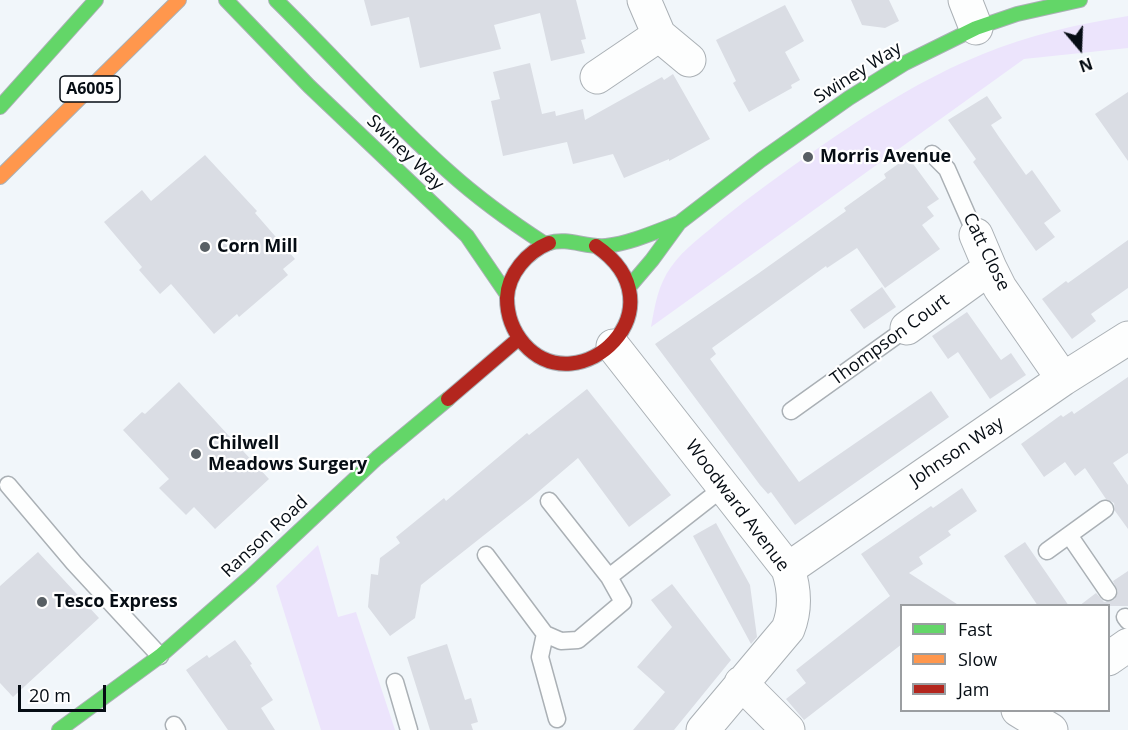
<!DOCTYPE html>
<html>
<head>
<meta charset="utf-8">
<style>
  body { margin:0 }
  #map { position:relative; width:1128px; height:730px; overflow:hidden; background:#f1f6fa; font-family:"Open Sans",sans-serif }
  canvas { display:block }
  .legend { position:absolute; left:900px; top:604px; width:210px; height:108px; box-sizing:border-box; background:#fff; border:2px solid #9b9ea1; margin:0; padding:8px 10px; list-style:none; font-size:18px; color:#060d14 }
  .legend li { display:flex; align-items:center; gap:12px; height:30px }
  .legend b { width:30px; border:2px solid #9b9ea1 }
  .north { position:absolute; left:1050px; top:18px; width:60px; height:60px; -webkit-text-stroke:4px #fff; paint-order:stroke; rotate:161deg; font-size:16px; font-weight:700; line-height:24px; text-align:center; color:#060d14 }
  .north::after { content:''; display:block; margin:auto; width:21px; height:27px; background:#060d14; clip-path:polygon(50% 0,100% 100%,50% 72%,0 100%) }
  .scale { position:absolute; left:18px; top:685px; width:88px; height:27px; box-sizing:border-box; border:3px solid #060d14; border-top:0; padding-left:8px; font-size:18px; line-height:21px; white-space:nowrap; color:#060d14; -webkit-text-stroke:4px #fff; paint-order:stroke }
</style>
</head>
<body>
<div id="map">
<canvas width="1128" height="730"></canvas>
<ul class="legend">
<li><b style="height:8px;background:#63d668"></b>Fast</li>
<li><b style="height:8px;background:#ff974d"></b>Slow</li>
<li><b style="height:8px;background:#b3261e"></b>Jam</li>
</ul>
<div class="north">N</div>
<div class="scale">20 m</div>
</div>
<script>
const context = document.querySelector('canvas').getContext('2d');
context.lineJoin = 'round';
function fill(path, color) { context.fillStyle = color; context.fill(path, 'evenodd'); }
function stroke(path, color, width, dash) { context.strokeStyle = color; context.lineWidth = width; context.lineCap = dash ? 'butt' : 'round'; context.setLineDash(dash || []); context.stroke(path); }
function write(font, color, halo, rows, align = 'center') {
  context.font = font + ' "Open Sans",sans-serif'; context.lineWidth = 4.5; context.setLineDash([]); context.textBaseline = 'middle'; context.strokeStyle = halo; context.fillStyle = color; for (const [text, x, y, turn = 0] of rows) {
    context.save(); context.translate(x, y); context.rotate((+turn || 0) * Math.PI / 180); context.textAlign = isNaN(turn) ? turn : align; if (halo) context.strokeText(text, 0, 0); context.fillText(text, 0, 0); context.restore();
  }
}
const green = new Path2D(`
  M1128 16V48L1024 59 651 327C655 305 658 285 671 267 683 249 705 234 721 220 752 195 784 172 817 149 869 113 923 78 983 54 1029 35 1078 24 1128 16Z
  M318 545 338 617 356 612 395 730H321L276 586Z`);
const building = new Path2D(`
  M364 0H576L586 39 581 40 585 53 551 61 540 13 494 25 501 49 420 68 409 17 371 26Z
  M851 0H889L899 21 885 28 862 25Z
  M785 5 804 41 785 52 800 80 791 85 792 88 749 112 733 83 736 81 716 40Z
  M530 63 542 114 555 111 556 116 583 109 585 120 662 77 664 80 673 74 710 139 669 161V159L624 178 613 154 573 164 567 142 503 156 491 101 500 99 493 72Z
  M1128 92V161L1095 114Z
  M987 96 1002 118 991 125 999 137 1026 175 1032 170 1061 211 1044 223 1055 237 1036 251 973 162 976 159 948 120Z
  M205 155 257 211 255 213 295 259 283 269 288 275 239 317 237 314 214 334 171 284 160 294 139 270 142 267 104 222 142 190 151 201Z
  M908 157 939 199 927 207 934 216 922 225 940 249 885 288 857 248 827 268 826 266 712 348 716 354 710 359 799 482 931 391 949 417 795 525 771 492 768 494 760 485 655 344 759 273 846 211 844 208 886 178 884 174Z
  M1128 240V288L1091 314 1096 321 1072 339 1042 299 1066 281 1068 283Z
  M882 287 896 307 864 329 850 310Z
  M967 312 1001 360 1011 353 1026 375 990 399 958 352 948 359 932 336Z
  M1128 377V453L1113 463 1128 485V529L1115 511 1114 503 1106 499 1085 468 1075 476 1065 462 1044 477 1021 444 1061 415 1063 417 1072 411 1074 414Z
  M179 382 269 479 215 529 194 507 186 515 159 488 169 479 123 430 142 412 145 414Z
  M587 389 671 495 629 527 578 458 531 498 421 585 415 618 390 636 368 607 371 574 378 575 380 558 400 543 396 537 444 498 446 501 527 433 529 435Z
  M962 488 977 511 948 531 951 535 919 557 923 564 909 573 960 606H902V644L804 720 786 699 806 683 796 670 890 596 861 554 931 506 933 508Z
  M716 523 750 585 757 637 751 644 693 536Z
  M1025 542 1069 606H1038L1004 556Z
  M38 552 99 618 13 697 0 683V586Z
  M1128 571V606H1079L1096 593 1104 602 1114 600 1118 592 1113 581Z
  M672 584 731 660 674 730H633L665 692 637 667 672 627 651 600Z
  M235 640 252 664 250 665 273 700 261 708 275 730H228L186 670 207 655 209 658Z
  M447 644 465 700 471 698 478 722 471 724 473 730H430L407 657Z`);
const lane = new Path2D(`
  M932 154 947 169 976 235
  M791 411 907 328
  M8 485 74 563 160 656
  M1069 535 1108 592
  M1047 551 1105 509
  M486 555 545 634 561 641 578 640 623 602 609 577 549 501
  M609 577 724 487
  M1125 617 1128 621
  M545 634 540 657 557 719
  M395 682 409 730
  M174 725 177 730`);
const street = new Path2D(`
  M644 0 659 35 689 60
  M965 0 976 28
  M597 77 659 35
  M976 235 990 268 1000 288 1063 379
  M907 328 990 268
  M613 346 788 569C795 590 796 609 788 629L703 730
  M788 569 1063 379 1128 338
  M1108 659 1128 645
  M741 683 788 730
  M1018 710 1051 730`);
const fast = new Path2D(`
  M226 0 309 86 467 236 506 293
  M276 0C334 57 388 118 449 172 479 199 511 222 545 244
  M0 107 96 0
  M549 243C568 237 586 248 606 246 631 243 655 232 679 223
  M629 287 652 260 679 223 761 160 849 98 905 63 976 28 1017 14 1080 0
  M59 730 160 656 250 577 377 458 448 399`);
const slow = new Path2D(`
  M0 177 179 0`);
const jam = new Path2D(`
  M549 243C527 252 508 274 507 298 507 316 512 330 524 344 579 406 685 307 596 246
  M448 399 517 340`);
const markers = [
  [808,157,6,"#585f64"],
  [205,247,6,"#585f64"],
  [196,454,6,"#585f64"],
  [42,602,6,"#585f64"]
];
const shields = [
  [90,89,60]
];
const shieldNames = [
  ["A6005",90,89]
];
const streetNames = [
  ["Swiney Way",858,73,-32],
  ["Swiney Way",405,153,44],
  ["Catt Close",986,252,64],
  ["Thompson Court",890,340,-36],
  ["Johnson Way",957,452,-34],
  ["Woodward Avenue",737,506,53],
  ["Ranson Road",265,537,-43]
];
const poiNames = [
  ["Morris Avenue",820,157],
  ["Corn Mill",217,247],
  ["Chilwell",208,444],
  ["Meadows Surgery",208,465],
  ["Tesco Express",54,602]
];
fill(green, '#ece4fc');
fill(building, '#dadde4');
stroke(lane, '#aab0b5', 19);
stroke(street, '#aab0b5', 35);
stroke(fast, '#aab0b5', 16);
stroke(slow, '#aab0b5', 16);
stroke(jam, '#aab0b5', 16);
stroke(lane, '#fdfefe', 16);
stroke(street, '#fdfefe', 33);
stroke(fast, '#63d668', 14);
stroke(slow, '#ff974d', 14);
stroke(jam, '#b3261e', 14);
for (const [x, y, r, color] of markers) { const dot = new Path2D(); dot.arc(x, y, r, 0, 2 * Math.PI); context.fillStyle = color; context.fill(dot); stroke(dot, '#fff', 2); }
for (const [x, y, w] of shields) { const box = new Path2D(); box.roundRect(x - w / 2, y - 13, w, 26, 4.5); context.fillStyle = '#fff'; context.fill(box); stroke(box, '#060d14', 1.5); }
write('bold 16px', '#060d14', null, shieldNames);
write('18px', '#060d14', '#fff', streetNames);
write('bold 18px', '#060d14', '#fff', poiNames, 'left');
</script>
</body>
</html>
